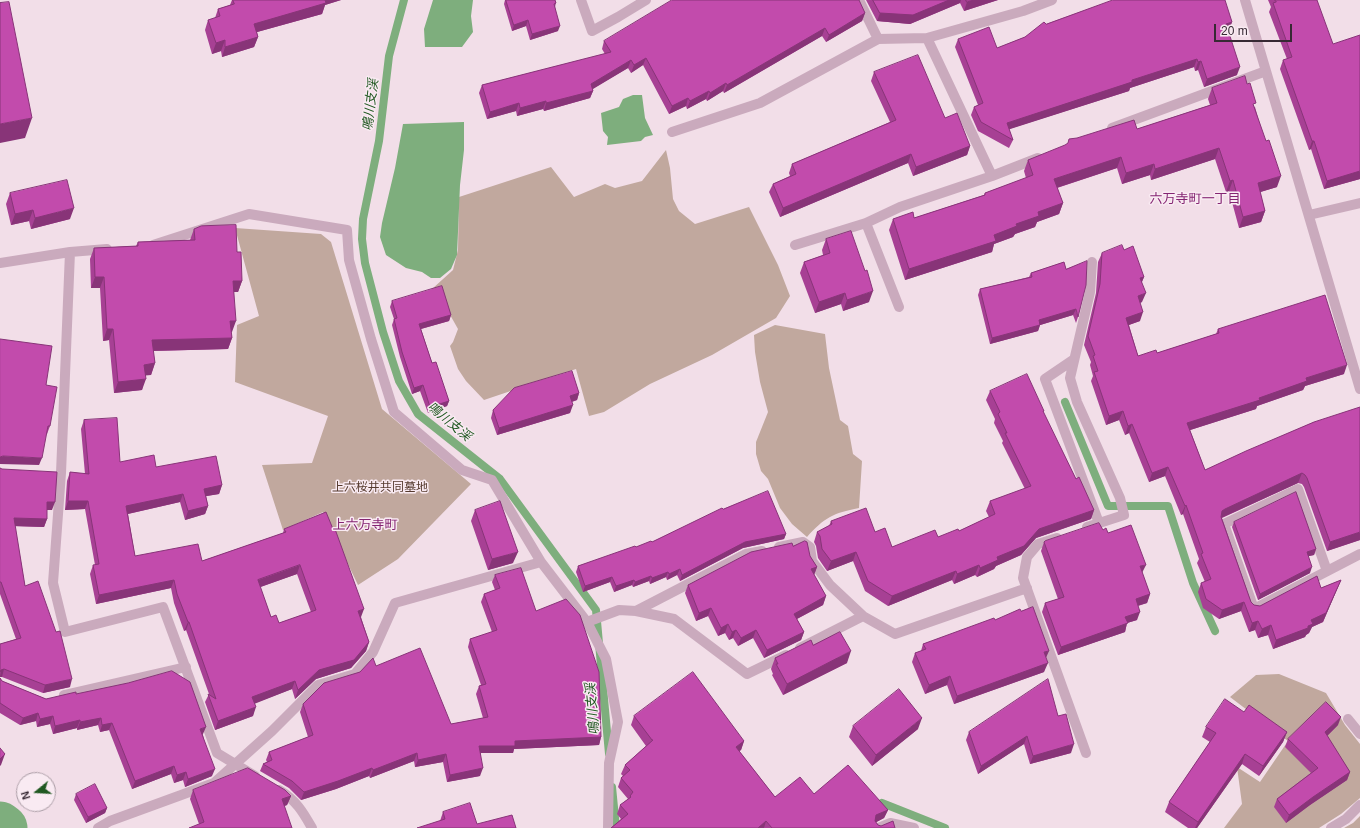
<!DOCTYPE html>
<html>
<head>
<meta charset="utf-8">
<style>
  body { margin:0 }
  #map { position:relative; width:1360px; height:828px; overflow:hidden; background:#f2dee8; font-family:Helvetica,sans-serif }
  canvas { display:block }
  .north { position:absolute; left:16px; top:772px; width:40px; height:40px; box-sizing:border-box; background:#f9eaf2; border:1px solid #ab9da6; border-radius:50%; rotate:252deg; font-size:11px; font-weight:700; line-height:16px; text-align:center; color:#372934 }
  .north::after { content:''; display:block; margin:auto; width:14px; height:18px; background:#205821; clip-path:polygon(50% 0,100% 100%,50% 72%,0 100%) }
  .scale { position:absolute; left:1214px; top:24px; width:78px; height:18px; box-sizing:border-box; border:2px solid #372934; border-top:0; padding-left:5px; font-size:12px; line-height:14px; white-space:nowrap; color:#372934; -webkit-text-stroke:3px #f9eaf2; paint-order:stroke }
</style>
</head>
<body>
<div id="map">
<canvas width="1360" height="828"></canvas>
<div class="north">N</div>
<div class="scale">20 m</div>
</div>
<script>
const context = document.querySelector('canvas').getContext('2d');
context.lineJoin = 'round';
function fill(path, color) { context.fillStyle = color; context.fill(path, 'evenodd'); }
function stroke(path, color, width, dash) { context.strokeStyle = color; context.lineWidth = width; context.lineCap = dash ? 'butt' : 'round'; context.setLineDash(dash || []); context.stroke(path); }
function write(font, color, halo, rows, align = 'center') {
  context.font = font + ' Helvetica,"Noto Sans JP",sans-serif'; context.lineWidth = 3; context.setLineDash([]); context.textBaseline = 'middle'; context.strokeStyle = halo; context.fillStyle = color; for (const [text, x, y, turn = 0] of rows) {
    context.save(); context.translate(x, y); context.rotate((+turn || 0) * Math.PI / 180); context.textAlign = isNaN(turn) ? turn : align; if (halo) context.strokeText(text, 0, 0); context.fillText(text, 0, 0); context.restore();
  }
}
const green = new Path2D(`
  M666 150 670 168 673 199 679 211 695 224 749 207 778 265 790 296 776 318 712 355 650 384 604 412 589 416 576 369 484 400 466 381 458 369 450 346 453 342 458 329 440 297 432 289 453 270 458 250 459 197 551 167 574 197 605 184 615 188 642 181Z
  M235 228 321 234 331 242 382 409 471 484 398 559 358 585 323 512 283 530 262 465 312 463 328 416 235 382 237 325 259 316Z
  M775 325 825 334 829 368 840 420 848 426 853 454 862 461 859 508C833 513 824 518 807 537L792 524 780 508 768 479 761 471 756 454V442L768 412 760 382 755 352 754 335Z
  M1279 674 1326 693 1345 725 1360 744V798L1341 814 1319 828H1224L1242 804 1237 767 1260 782 1288 741 1230 697 1256 675Z
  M1360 816V828H1344L1353 823Z`);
const water = new Path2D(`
  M433 0H473L471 16 473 32 462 47H425L424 29Z
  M633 95H642L645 118 653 135 645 137 641 141 607 145 608 137 603 131 601 113 619 107 623 99Z
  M464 122V150L460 185 457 255 451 269 440 278H431L422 272 406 268 386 255 380 237 382 223 395 168 403 124Z`);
const stream = new Path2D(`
  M404 0 389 56 379 141 363 219 362 239 365 263 383 332 399 381 418 414 500 479 596 610 609 754
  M1065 402 1108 506H1168L1193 583 1215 631
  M612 787 616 828
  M882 803 945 828`);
const river = new Path2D(`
  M0 825 4 828`);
const minor = new Path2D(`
  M581 0 592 31 618 17 646 0
  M859 0 878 39
  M1245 0 1360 389
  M1112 128 1266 71
  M672 132 760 103 878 39 927 38 1023 11 1052 0
  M992 176 1038 158
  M1309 215 1360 203
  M866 223 899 307
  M153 245 249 214 347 230 349 260 371 339 394 412 462 470 492 480 541 562 587 622 606 659 618 722 609 763 608 828
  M795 245 866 223 900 207 992 176 927 38
  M70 252 61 473 53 583 65 632 163 607 217 753 255 776
  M0 263 70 252 107 249
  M1073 360 1045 379 1099 523
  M1087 527 1124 515 1120 498 1077 402 1070 378 1090 292 1092 262
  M1057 538 1038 544 1027 557 1023 578 1086 753
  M779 547 803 542 810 547 812 561 830 585 863 616
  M1327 571 1298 489 1224 524 1254 609 1360 554
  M636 611 746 554 762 551
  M587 622 619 610 636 611 674 619 747 674 786 655
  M800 648 863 616 895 634 1027 588
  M64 695 186 667
  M1348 719 1360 734
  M279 790C296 800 303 812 312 828
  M98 828 110 821 214 783 272 731 318 685 355 674 373 652 395 603 541 562
  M878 828 890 823 914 828
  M1331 828 1346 819 1360 805`);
const wall = new Path2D(`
  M232 0H341L325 5 322 14 257 32 258 37 254 47 222 57 221 51 212 54 205 30 208 20 215 18 218 9 230 5Z
  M505 0H555L556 3 555 7 558 31 530 40 526 26 512 31 504 4Z
  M866 0H998L964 11 960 3 910 24 877 21Z
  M1268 0H1317L1360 179 1324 189 1311 149 1309 150 1280 69 1283 60 1287 59 1269 12 1271 7Z
  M865 13 862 21 826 42 822 36 724 93 723 91 707 101 706 99 687 109 686 106 669 114 643 65 631 73 628 68 592 89 593 91 590 98 544 111 543 109 517 116 516 111 487 119 479 93 482 85 605 54 602 49 604 41Z
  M1232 22 1229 30 1228 31 1237 75 1204 87 1198 70 1195 71 1194 67 1130 88 1129 91 1009 129 1013 140 1009 148 978 131 971 115 974 107 978 105 955 47 958 39 997 48 1025 37 1046 24Z
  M874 72 945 118 970 146 967 155 913 176 908 163 780 217 769 192 773 184 790 176 789 173 792 164 890 122 871 81Z
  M1212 88 1255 107 1277 187 1260 192 1265 211 1261 222 1239 228 1229 191 1226 192 1215 159 1151 180 1150 175 1122 184 1117 168 1057 188 1063 203 1059 214 1037 222 1035 227 1015 234 1013 237 994 244 992 252 905 280 889 230 893 219 914 218 984 195 985 193 1026 178 1024 171 1028 160 1137 129 1210 105 1208 99Z
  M10 193 70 219 31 229 29 221 11 225 6 204Z
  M194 229 237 252 242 281 238 292H234L231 332 232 338 228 349 153 351 155 363 151 375H145L142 390 114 393 109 340 103 341 100 288H91L90 259 94 248 136 246 138 242 190 240Z
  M826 239 869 302 843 311 841 304 815 313 800 273 804 262 823 255 822 250Z
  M1124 250 1144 277 1142 282V302L1140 303V321L1129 325 1138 356 1157 353 1216 334 1218 329 1344 374 1305 386 1303 390 1257 406 1256 409 1190 430 1205 470 1314 422 1360 540 1327 551 1304 487 1302 484 1298 483 1222 518 1251 602 1254 605 1260 606 1321 588 1341 580 1323 622 1312 627 1309 633 1306 635 1305 637 1273 649 1268 635 1258 638 1255 630 1249 632 1241 611 1219 619 1203 608 1198 592 1201 583 1205 582 1197 563 1199 559 1183 514 1181 515 1165 476 1149 482 1129 433 1125 435 1119 420 1106 425 1091 381 1093 376 1090 365 1091 362 1084 345 1096 293 1098 262 1102 253Z
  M1064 262 1078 317 1076 323 1073 315 1040 325 1038 331 990 344 978 295 980 289 1029 277 1031 273Z
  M392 301 451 315 449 321 421 329 432 363 449 401 447 406 428 413 420 391 412 394 400 357 392 325 394 319 390 307Z
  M46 385 50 426 47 434H46L39 465Z
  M990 391 1044 411 1043 413 1076 479 1094 510 1091 519 1036 538 1021 555 996 566 994 569 977 577 975 575 954 584 952 580 888 606 865 591 853 561 827 571 818 558 816 546 814 542 817 532 829 526 831 521 875 532 892 547 938 537 959 531 989 517 986 511 990 501 1025 489 1002 443 1003 441 994 423 995 419 986 400Z
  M579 393 577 400 572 402 570 413 497 435 491 418 493 410Z
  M84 420 120 462 156 467 222 485 219 494 206 496 208 506 205 514 185 520 180 502 128 514 135 556 202 561 283 533 284 529 361 617 369 642 366 651 351 668 316 679 295 699 292 689 255 703 253 716 215 730 205 702 209 694 186 630 184 631 174 603 171 588 96 604 90 574 93 565H95L85 509 65 510 67 481 70 472 85 474 81 429ZM297 574 311 612 279 623 271 617 260 587Z
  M0 468 52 510H47V519L44 527 15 526 25 586 70 687 43 693 2 677H0V644L16 639 0 594Z
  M723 509 786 534 784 539 743 548 680 581 677 575 667 580 666 577 650 584 649 581 633 587 632 585 614 592 610 582 583 592 576 572 578 566 652 542Z
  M475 510 513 563 488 570 471 521Z
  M1234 522 1316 549 1314 555 1308 556 1310 573 1258 600 1232 527Z
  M1103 530 1108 533 1142 573 1150 594 1147 603 1138 606 1137 620 1127 623 1125 632 1058 655 1042 612 1045 603 1058 599 1041 551 1044 542Z
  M793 546 810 556 817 567 814 575 826 596 823 605 797 619 804 632 801 640 764 658 753 638 738 646 733 638 729 640 725 633 718 636 708 616 696 621 685 593 688 585Z
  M495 575 536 611 601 737 599 745 514 749 513 753H481L480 776 447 782 443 762 415 767 414 761 370 778 369 776 336 789 301 800 289 788 260 771 263 764 267 762 266 760 269 752 308 737 300 712 303 704 360 672 376 666 451 724 483 718 476 694 479 686 481 685 468 647 470 639 492 632 481 602 484 594 495 590 492 582Z
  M995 620 1046 658 1044 672 954 704 947 685 925 694 912 662 915 653 921 651 923 644Z
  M813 645 847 663 783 695 772 675 773 674 771 669 775 658Z
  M0 678 2 681 46 699 76 694 203 734V735L212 776 185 787 183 780 174 783 171 774 132 789 109 730 100 732 98 725 77 730V728L53 734 50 724 37 727 36 721 20 725 0 713Z
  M1244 712 1287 732 1283 742 1259 776 1242 764 1197 828H1188L1165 812 1169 802 1210 742 1202 737 1206 727Z
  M634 716 744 741 741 750 739 751 775 797 814 794 888 810 884 818 876 822 878 825 881 826 895 828H611L621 819 617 814 620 805 628 799 618 787 621 778 623 776 621 774 625 765 646 746 631 725Z
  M1058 716 1071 753 1030 764 1024 744 978 774 966 740 969 732Z
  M1338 725 1327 736 1350 772 1347 780 1310 805 1286 823 1274 807 1277 799 1311 773 1285 747 1288 739Z
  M853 726 918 729 872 766 849 737Z
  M193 790 291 796 287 805 285 806 199 824 190 799Z
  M76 794 107 808 105 813 86 823 74 800Z
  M443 812 477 824 440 821Z`);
const shadedWall = new Path2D(`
  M322 0H341L325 5 322 14 250 34 254 24Z
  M949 0H961L960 3 910 24 877 21 880 13Z
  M974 0H998L964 11 967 2Z
  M865 13 862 21 826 42 829 35Z
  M528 20 526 26 512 31 514 25Z
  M1232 22 1229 30 1223 32 1226 24Z
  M560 26 558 31 530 40 532 34Z
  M825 28 822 36 724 93 727 85Z
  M258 37 254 47 222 57 225 47Z
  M225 40 221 51 212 54 216 43Z
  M646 58 643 65 631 73 634 65Z
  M1197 59 1194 67 1130 88 1129 91 1004 131 1007 123 1132 80Z
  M631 60 628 68 588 92 591 84Z
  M1201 61 1198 70 1195 71 1198 62Z
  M1240 67 1237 75 1204 87 1207 79Z
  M726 83 723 91 707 101 710 93Z
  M593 91 590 98 544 111 546 103Z
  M709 91 706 99 687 109 690 101Z
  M688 98 686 106 669 114 672 106Z
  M546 101 543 109 517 116 520 108Z
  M519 103 516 111 487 119 490 112Z
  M32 118 25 138 0 143V124Z
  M1312 141H1314L1311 149 1309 150Z
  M970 146 967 155 913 176 916 167Z
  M1219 148 1215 159 1151 180 1155 169Z
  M911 154 908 163 780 217 783 208Z
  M1121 157 1117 168 1050 190 1054 179Z
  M1154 164 1150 175 1122 184 1126 173Z
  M1360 171V179L1324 189 1327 181Z
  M1281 176 1277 187 1254 194 1258 183Z
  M1233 180 1229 191 1226 192 1230 181Z
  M1063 203 1059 214 1037 222 1035 227 1015 234 1013 237 994 244 992 252 905 280 909 269 994 235 1016 224 1038 212Z
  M74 208 70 219 31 229 35 218Z
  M33 210 29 221 11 225 15 214Z
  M1265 211 1261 222 1239 228 1243 217Z
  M95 277H104L100 288H91Z
  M1144 277 1140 286V278Z
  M233 281H242L238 292H229Z
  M873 291 869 302 843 311 847 300Z
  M845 293 841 304 815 313 819 302Z
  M1146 293 1142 302 1134 305 1138 296Z
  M1076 309 1073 315 1037 326 1039 320Z
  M1143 312 1140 321 1123 327 1126 318Z
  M451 315 449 321 417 330 419 324Z
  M230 321H236L232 332H226Z
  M1040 325 1038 331 990 344 992 338Z
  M107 329H113L109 340 103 341Z
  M232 338 228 349 148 351 152 340Z
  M155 363 151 375 140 376 144 365Z
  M1347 365 1344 374 1305 386 1303 390 1257 406 1256 409 1184 432 1187 423 1259 398 1306 378Z
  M146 379 142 390 114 393 118 382Z
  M423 385 420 391 412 394 414 388Z
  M579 393 577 400 567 403 570 396Z
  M449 401 447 406 428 413 430 407Z
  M573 405 570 413 497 435 499 428Z
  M1123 411 1119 420 1106 425 1109 416Z
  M1132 424 1129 433 1125 435 1128 426Z
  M3 456 42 458 39 465 0 464V457Z
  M1168 467 1165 476 1149 482 1152 473Z
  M1302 473 1298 483 1221 518 1222 511 1225 509Z
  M222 485 219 494 201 497 204 489Z
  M183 494 180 502 123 515 126 506Z
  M68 501H88L85 509 65 510Z
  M47 502H55L52 510H45Z
  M1186 505 1183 514 1181 515 1185 506Z
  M208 506 205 514 185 520 188 511Z
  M1094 510 1091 519 1036 538 1021 555 996 566 994 569 977 577 980 568 1039 529Z
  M14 518 47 519 44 527 11 526Z
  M1360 532V540L1327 551 1330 542Z
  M786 534 784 539 743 548 680 581 682 575 745 542Z
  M1316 549 1314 555 1305 557 1307 552Z
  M518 552 513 563 488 570 492 559Z
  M856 552 853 561 827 571 831 561Z
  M300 565 297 574 255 589 258 580Z
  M979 565 975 575 954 584 957 574Z
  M1146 565 1142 573 1140 566Z
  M817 567 814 575 811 569Z
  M1312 567 1310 573 1258 600 1260 594Z
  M680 569 677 575 667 580 669 574Z
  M956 571 952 580 888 606 892 596Z
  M668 572 666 577 650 584 652 578Z
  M651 576 649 581 633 587 635 582Z
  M612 577 610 582 583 592 585 586Z
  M174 580 171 588 96 604 99 595Z
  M634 580 632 585 614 592 616 586Z
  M1341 580 1323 622 1312 627 1309 633 1306 635 1305 637 1273 649 1276 640 1311 620Z
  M1150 594 1147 603 1133 607 1136 599Z
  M826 596 823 605 791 622 794 614Z
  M1244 602 1241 611 1219 619 1222 610Z
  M711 608 708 616 696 621 699 613Z
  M364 609 361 617 355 619 358 611Z
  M1140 612 1137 620 1127 623 1125 632 1058 655 1061 647 1125 617Z
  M1258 621 1255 630 1249 632 1252 623Z
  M188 622H189L186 630 184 631Z
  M728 624 725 633 718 636 721 628Z
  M1271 625 1268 635 1258 638 1262 629Z
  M736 630 733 638 729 640 732 632Z
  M756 630 753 638 738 646 741 638Z
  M804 632 801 640 764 658 767 650Z
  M369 642 366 651 351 668 316 679 295 699 298 690 319 670Z
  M851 651 847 663 783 695 787 684Z
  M1049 651 1045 660 1044 652Z
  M1048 663 1044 672 954 704 957 696Z
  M4 669 2 677H0L1 670Z
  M950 676 947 685 925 694 929 685Z
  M72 679 70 687 43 693 45 685Z
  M295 681 292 689 249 706 252 697Z
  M256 707 253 716 215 730 218 721Z
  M38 713 36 721 20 725 23 718Z
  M53 716 50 724 37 727 40 719Z
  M1341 717 1338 725 1322 741 1325 732Z
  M101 718 98 725 77 730 80 722Z
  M922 718 918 729 872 766 876 755Z
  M80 720 77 728 53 734 55 726Z
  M112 723 109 730 100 732 102 725Z
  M206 727 203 734 198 736 200 729Z
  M1287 732 1283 742 1259 776 1263 766Z
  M1027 736 1024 744 978 774 981 766Z
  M601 737 599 745 514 749 513 753H476L479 746 515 741Z
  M744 741 741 750 732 756 736 747Z
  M1074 744 1071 753 1030 764 1033 756Z
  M417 753 414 761 370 778 373 770Z
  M5 754 1 765 0 766V759Z
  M446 754 443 762 415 767 418 760Z
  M1245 754 1242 764 1197 828H1195L1198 822Z
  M174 766 171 774 132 789 135 781Z
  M372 768 369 776 336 789 301 800 304 792Z
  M483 768 480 776 447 782 450 775Z
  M215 769 212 776 185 787 188 779Z
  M186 772 183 780 174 783 177 775Z
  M1350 772 1347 780 1310 805 1286 823 1289 815 1313 797Z
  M291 796 287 805 279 807 282 799Z
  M107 808 105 813 86 823 88 817Z
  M888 810 884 818 873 824 876 815Z
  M766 821 764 828H758Z`);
const building = new Path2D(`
  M233 0H325L326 3 254 24 258 37 225 47V40L216 43 208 20 220 16 218 9 234 4Z
  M506 0H555L556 3 554 4 560 26 532 34 528 20 514 25Z
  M672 0H859L865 13 829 35 825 28 727 85 726 83 710 93 709 91 690 101 688 98 672 106 646 58 634 65 631 60 591 84 593 91 546 103V101L520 108 519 103 490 112 482 85 611 52 604 41Z
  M873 0H949L913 15 880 13Z
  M966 0H974L967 2Z
  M1113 0H1225L1232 22 1226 24 1240 67 1207 79 1201 61 1198 62 1197 59 1132 80V82L1007 123 1013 140 981 122 974 107 983 103 958 39 989 27 997 48 1025 37 1044 22 1046 24Z
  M1275 0H1317L1333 44 1360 35V171L1327 181 1314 141H1312L1283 60 1292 57 1273 3 1276 2Z
  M9 2 32 118 0 124V3Z
  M918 55 945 118 957 113 970 146 916 167 911 154 783 208 773 184 796 174 792 164 896 120 874 72Z
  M1245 76 1247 84 1250 83 1256 103 1253 104 1266 141 1269 140 1281 176 1258 183 1265 211 1243 217 1233 180 1230 181 1219 148 1155 169 1154 164 1126 173 1121 157 1054 179 1063 203 1038 212 1039 216 1016 224 1017 226 994 235 996 241 909 269 893 219 913 212 914 218 985 195V193L1033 175 1028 160 1065 145 1068 143 1069 139 1077 138 1134 120 1137 129 1217 103 1212 88Z
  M67 180 74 208 35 218 33 210 15 214 10 193Z
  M236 225 237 252H241L242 281H233L236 321H230L232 338 152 340 155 363 144 365 146 379 118 382 113 329H107L104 277H95L94 248 138 246V242L195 240 194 229 201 226Z
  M851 231 865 271 867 270 873 291 847 300 845 293 819 302 804 262 830 253 826 239Z
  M1122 245 1124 250 1133 246 1144 277 1140 278 1146 293 1138 296 1143 312 1126 318 1138 356 1156 350 1157 353 1219 333 1218 329 1325 295 1347 365 1306 378 1307 381 1259 398 1260 400 1187 423 1205 470 1246 451 1314 422 1360 407V532L1330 542 1307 478 1305 475 1302 473 1225 509 1222 511 1221 517 1251 602 1254 605 1260 606 1317 576 1321 588 1341 580 1326 613 1311 620 1313 624 1308 626V628L1276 640 1271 625 1262 629 1258 621 1252 623 1244 602 1222 610 1206 599 1201 583 1211 579 1201 554 1203 553 1186 505 1185 506 1168 467 1152 473 1132 424 1128 426 1123 411 1109 416 1094 372 1098 371 1093 356 1095 355 1088 336 1100 284 1102 253Z
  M1087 261 1086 285 1078 317 1076 309 1039 320 1040 325 992 338 980 289 1032 277 1031 273 1064 262 1066 269Z
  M442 286 451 315 419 324 432 363 436 362 449 401 430 407 423 385 414 388 402 352 394 319 397 318 392 301Z
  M0 339 52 346 46 385 57 387 50 426H48L42 458 3 456 0 457Z
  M572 371 579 393 570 396 573 405 499 428 493 410 514 388Z
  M1027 374 1044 411H1043L1076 479 1079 477 1094 510 1039 529 1024 546 997 557 998 560 980 568 979 565 957 574 956 571 892 596 868 581 856 552 831 561 822 549 820 536 817 532 832 524 831 521 866 508 875 532 885 528 892 547 935 530 938 537 958 529 959 531 995 514 990 501 1031 486 1005 433H1007L998 414 1000 412 990 391Z
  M117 418 120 462 154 455 156 467 216 456 222 485 204 489 208 506 188 511 183 494 126 506 135 556 198 544 202 561 286 532 284 529 326 512 333 529H335L364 609 358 611 369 642 354 660 319 670 298 690 295 681 252 697 256 707 218 721 208 694 216 699 189 622H188L177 594 174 580 99 595 93 565 99 564 88 501H68L70 472 89 474 84 420ZM300 565 316 610 279 623 276 615 271 617 258 580Z
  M0 468 2 469 57 472 55 502H47V519L14 518 25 586 38 581 56 632 60 631 72 679 45 685 4 669 1 670 0 672V644L21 638 1 582H0Z
  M768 491 786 534 745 542 682 575 680 569 669 574 668 572 652 578 651 576 635 582 634 580 616 586 612 577 585 586 578 566 635 546 636 547 651 541 652 542 722 508 723 509Z
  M1296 492 1316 549 1307 552 1312 567 1260 594 1234 522Z
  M500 501 518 552 492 559 475 510Z
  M1099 523 1103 530 1106 528 1108 533 1131 525 1146 565 1140 566 1150 594 1136 599 1140 612 1125 617 1128 623 1061 647 1045 603 1064 597 1044 542 1045 541Z
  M805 541 807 542 810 556 817 567 811 569 826 596 794 614 804 632 767 650 756 630 741 638 736 630 732 632 728 624 721 628 711 608 699 613 688 585 751 552 792 543 793 546Z
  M521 568 536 611 566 599 580 615 599 672 601 737 515 741V746H479L483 768 450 775 446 754 418 760 417 753 373 770 372 768 338 781 304 792 292 781 263 764 272 760 269 752 313 735 303 704 324 683 360 672 373 658 376 666 420 648 451 724 488 717 479 686 486 684 470 639 497 630 484 594 500 588 495 575Z
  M1033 607 1049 651 1044 652 1048 663 957 696 950 676 929 685 915 653 926 649 923 644 994 618 995 620 1020 609 1021 611Z
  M840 632 851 651 787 684 776 664H778L775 658 811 640 813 645Z
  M172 671 190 682 206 727 200 729 215 769 188 779 186 772 177 775 174 766 135 781 112 723 102 725 101 718 80 722V720L55 726 53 716 40 719 38 713 23 718 0 703V678L2 681 46 699 76 692V694L128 683Z
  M693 672 744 741 736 747 775 797 800 777 814 794 848 765 888 810 876 815 875 821 878 825 881 826 893 821 895 828H772L766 821 758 828H611L628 814 620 805 631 797 630 796 633 792 621 778 630 770 625 765 653 740H652L634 716Z
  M1048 679 1058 716 1066 714 1074 744 1033 756 1027 736 981 766 969 732Z
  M899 689 922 718 876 755 853 726Z
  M1225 699 1244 712 1249 705 1287 732 1263 766 1245 754 1198 822 1169 802 1216 733 1206 727Z
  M1326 702 1341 717 1325 732 1350 772 1313 797 1289 815 1277 799 1318 768 1288 739Z
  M0 748 5 754 0 759Z
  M248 768 285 790 291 796 282 799 292 828H189L204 822 193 790Z
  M95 784 107 808 88 817 76 794Z
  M470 803 477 824 512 815 516 828H417L445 819 443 812Z`);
const parkNames = [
  ["上六桜井共同墓地",380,488]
];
const waterNames = [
  ["鳴川支渓",371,105,-83],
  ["鳴川支渓",449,422,40],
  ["鳴川支渓",593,709,-95]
];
const neighbourhoodNames = [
  ["六万寺町一丁目",1195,199],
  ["上六万寺町",365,525]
];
fill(green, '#c1a89e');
fill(water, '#7eae7d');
stroke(stream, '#7eae7d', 8);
stroke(river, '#7eae7d', 47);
stroke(minor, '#caaabd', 10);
fill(wall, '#a74094');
fill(shadedWall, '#883478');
fill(building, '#c24bac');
stroke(building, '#883478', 1);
write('12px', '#553a2e', '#f9eaf2', parkNames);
write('italic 13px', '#205821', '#f9eaf2', waterNames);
write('13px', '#842472', '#f9eaf2', neighbourhoodNames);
</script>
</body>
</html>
